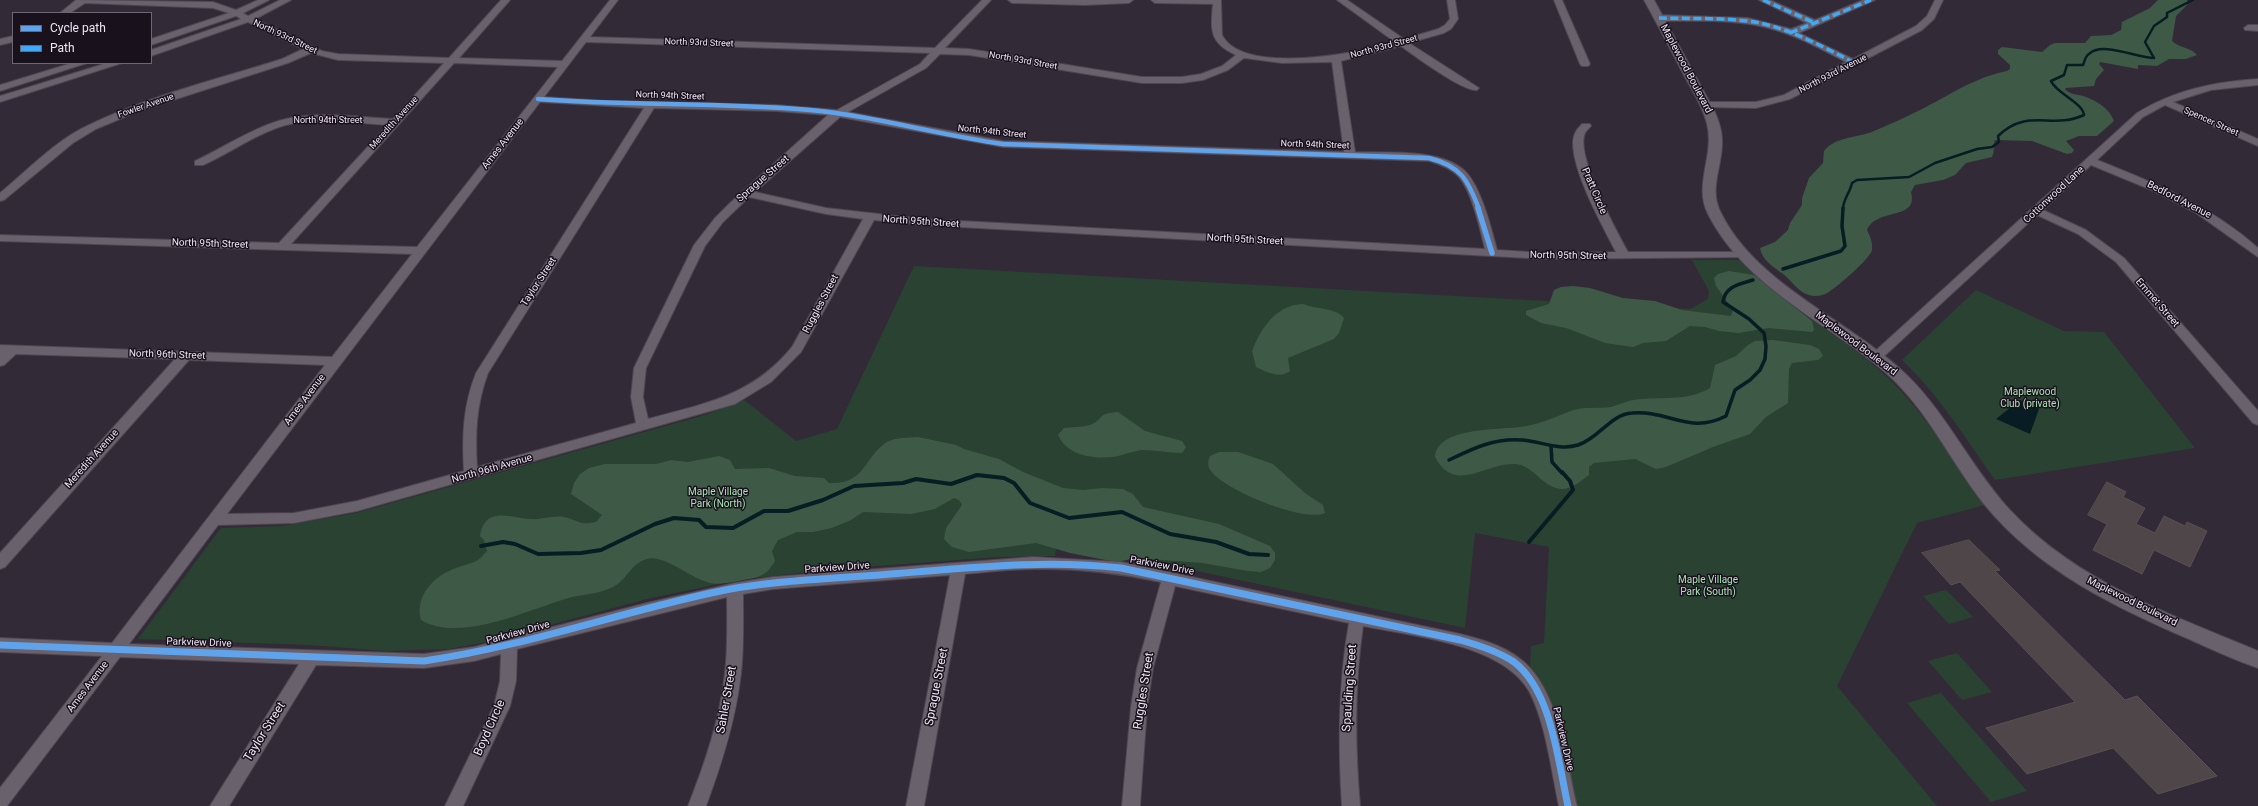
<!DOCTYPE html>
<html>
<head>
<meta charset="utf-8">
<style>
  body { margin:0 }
  #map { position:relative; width:2258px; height:806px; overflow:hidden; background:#332a37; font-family:Roboto,sans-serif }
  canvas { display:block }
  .legend { position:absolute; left:12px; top:12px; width:140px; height:52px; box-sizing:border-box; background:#19111c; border:1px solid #6f6673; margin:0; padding:5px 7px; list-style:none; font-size:12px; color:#f0e5f5 }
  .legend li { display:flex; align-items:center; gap:8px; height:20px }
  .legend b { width:20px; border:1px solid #6f6673 }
</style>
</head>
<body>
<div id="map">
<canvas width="2258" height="806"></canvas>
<ul class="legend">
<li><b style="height:5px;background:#60a3ed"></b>Cycle path</li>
<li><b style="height:5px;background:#3fa9f5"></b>Path</li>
</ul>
</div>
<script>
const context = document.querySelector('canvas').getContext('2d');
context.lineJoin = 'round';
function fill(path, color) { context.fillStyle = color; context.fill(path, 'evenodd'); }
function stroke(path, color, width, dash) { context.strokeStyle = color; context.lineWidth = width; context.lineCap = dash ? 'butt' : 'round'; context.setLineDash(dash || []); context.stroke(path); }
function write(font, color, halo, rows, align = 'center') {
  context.font = font + ' Roboto,sans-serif'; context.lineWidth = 3; context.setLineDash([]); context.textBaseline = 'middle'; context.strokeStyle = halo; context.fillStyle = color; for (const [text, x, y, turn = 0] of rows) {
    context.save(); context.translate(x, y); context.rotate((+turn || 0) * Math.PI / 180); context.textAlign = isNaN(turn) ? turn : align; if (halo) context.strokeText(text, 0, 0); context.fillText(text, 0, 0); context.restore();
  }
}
const green = new Path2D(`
  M1692 260H1741C1782 307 1842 334 1887 377 1923 410 1956 465 1985 505L1917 523 1837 686 1937 806H1576L1569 770 1549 697 1530 669 1531 646 1544 643 1549 547 1475 533 1465 628 1103 551 1056 547 1055 556 998 557 824 570 738 580 651 598 486 642 449 649 386 651 309 645 138 639 221 528 282 526 356 513 705 415 744 400 796 441 837 429 914 266 1690 309 1708 299 1709 291Z
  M1976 290 2064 331 2104 332 2195 448 1995 480C1966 439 1939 395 1902 360Z
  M1946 590 1973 617 1949 624 1923 596Z
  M1957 653 1992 692 1962 700 1928 661Z
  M1941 693 2027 791 1991 802 1907 703Z`);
const forest = new Path2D(`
  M2158 0H2187L2188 4 2176 16 2172 41C2179 48 2191 47 2197 55L2186 59H2169L2157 66 2138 65V69L2100 62 2099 64 2104 70 2096 79 2094 86 2066 88 2065 89C2070 95 2078 94 2086 97 2097 101 2110 109 2114 121L2097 136H2079L2066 141 2074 150 2072 153 2067 154 2032 141 1995 140C1993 146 1995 151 1992 157L1966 163 1955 175 1943 180 1915 185 1911 192C1919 221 1877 207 1867 230 1870 236 1873 243 1872 250 1871 258 1835 289 1827 293 1822 296 1815 297 1809 295 1799 293 1791 280 1783 274 1774 267 1762 261 1760 248L1775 242 1788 230 1790 223 1802 205V198L1809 178 1823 163 1824 151C1836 136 1858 138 1874 131 1891 124 1908 116 1924 108 1951 94 1976 77 2007 71L2010 69V65L1998 54V50L2002 47 2042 52 2050 45 2055 43H2085L2091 36 2111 35 2121 30 2122 22 2150 8Z
  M1729 271 1754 275 1812 321 1814 330 1812 332 1768 328 1739 333 1719 331 1705 327 1690 326 1666 341 1643 343 1633 347 1605 343 1566 328 1541 323 1526 315V311L1549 304 1554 290 1561 287 1573 286 1590 288 1623 298 1655 301 1682 310 1731 316 1733 310 1716 286 1714 278 1718 274Z
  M1303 304C1315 309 1337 308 1344 318L1339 333 1334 339 1288 358 1290 371C1280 379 1266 372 1256 367L1252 351C1261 328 1276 305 1303 304Z
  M1773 340 1810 345 1819 349 1823 356 1818 360 1792 363 1789 369 1788 403 1766 417 1750 434 1713 447 1666 467 1656 469 1635 459 1594 463 1589 467V475C1582 480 1572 489 1563 489 1543 489 1534 465 1515 464 1486 462 1455 495 1435 457 1437 427 1498 430 1520 427 1538 425 1555 417 1571 411 1583 406 1598 409 1611 407 1618 405 1626 401 1634 400 1660 396 1687 402 1710 388L1715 365 1736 356 1748 345 1755 341Z
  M1118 412 1145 431 1182 441 1186 447 1182 453C1169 453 1156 450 1142 450 1132 451 1122 456 1112 457 1091 459 1067 455 1058 435L1064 428C1072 427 1082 427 1090 425 1104 420 1096 413 1118 412Z
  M918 437 956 445 964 449 999 459 1023 472 1063 488 1083 490 1102 488 1123 489 1133 494 1143 507 1219 524 1270 546 1275 553V560L1270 568 1261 572 1248 571 1202 563 1137 558 1116 562 1070 553 1036 543 969 552 952 547 944 539 946 528 962 505 959 500 954 498 935 509 911 514 863 512 851 520 832 528 813 532H797L778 540 772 551 775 561C766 576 760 577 743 580 733 582 720 585 710 583 691 579 664 554 647 559 631 563 627 580 613 587 599 594 586 594 572 597 531 608 461 644 421 620 415 599 430 580 449 571 458 566 469 565 478 560 481 558 484 554 487 551L484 540 480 536C485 505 511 518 530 519 541 520 553 515 564 517 579 520 579 526 596 522L602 515 571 494 574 483 580 474 589 468 605 464H656L671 460 688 462 719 456 730 460 735 469 769 468 795 476 824 478 829 483C866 485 864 456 887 442 896 437 909 438 918 437Z
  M1219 452H1238L1273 464 1305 493 1323 505 1325 513C1305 523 1224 490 1211 471 1207 466 1208 461 1210 456Z`);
const water = new Path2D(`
  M2020 400 2039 409 2030 434 1996 419Z`);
const streamFar2 = new Path2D(`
  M1843 209C1843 199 1850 193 1852 183L1857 180 1909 177 1935 163 1977 149 1992 147 1999 142 1998 136C2028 107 2052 130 2084 115 2083 103 2056 93 2051 81L2064 75 2067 65H2083C2085 61 2085 56 2089 54 2102 41 2137 58 2154 58L2145 42 2154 26 2167 17V13L2193 0`);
const streamFar1 = new Path2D(`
  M1783 269 1841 251 1845 246 1842 226 1843 208
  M1551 446 1552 462 1562 473
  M1449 460C1472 449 1494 438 1521 440 1540 441 1559 451 1578 445 1598 439 1611 414 1632 413 1669 410 1689 435 1726 416L1735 390 1750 380 1760 370 1765 359 1766 346 1764 333 1749 319 1723 302C1725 286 1740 284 1753 280`);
const stream = new Path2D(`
  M1529 542 1573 490 1570 481 1562 472
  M481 546 503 542 515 544 538 554 581 553 601 550 655 524 674 518 699 520 706 527 733 528 764 511H788L823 500 854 486 903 483 916 479 951 484 977 475 1004 478 1014 483 1030 503 1069 518 1122 512 1170 534 1216 542 1249 554 1268 555`);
const building = new Path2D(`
  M2107 482 2126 492 2123 497 2145 508 2136 524 2155 533 2164 516 2185 526 2187 522 2207 531 2190 567 2154 550 2142 574 2093 550 2107 524 2088 515Z
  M1969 540 2000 570 1995 571 2125 700 2137 696 2217 776 2158 794 2113 748 2027 774 1986 728 2075 702 1960 582 1951 585 1922 553Z`);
const minor = new Path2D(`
  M76 0 213 2 236 10 258 0H269L243 13 248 16 280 0H291L255 19 322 51 338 54 449 58 501 0H510L459 58 562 61 610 0H618L590 37 935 48 982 0H991L945 48 969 49 1142 77H1182L1201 74 1222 66 1236 55C1210 43 1210 31 1213 4L1155 3 1151 0H1221L1222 35C1243 76 1360 53 1395 42L1337 0H1347L1404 39 1438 29 1445 25 1450 19 1447 0H1455L1458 19 1451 29 1444 33 1409 43 1479 88 1477 90C1465 93 1413 55 1401 46L1341 61 1355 152C1386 153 1441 148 1465 171 1481 187 1491 227 1497 250L1546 253 1616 252C1602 225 1573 173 1573 143 1573 134 1577 129 1582 124H1590L1591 126C1589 128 1586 131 1585 133 1575 155 1616 230 1628 252H1745L1751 255 1749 257 1546 259 923 225 874 220 801 352 771 382 735 404 357 511 294 523 218 525 129 644 424 654 474 647 647 603 735 583 773 577 1033 557 1121 562 1460 634C1480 639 1502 645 1519 658 1559 687 1566 761 1577 806H1559C1551 770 1546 723 1529 691 1502 644 1413 636 1363 626 1354 686 1355 746 1360 806H1342C1338 744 1338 684 1349 623L1175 586 1153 668 1147 707 1140 806H1122L1131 707 1137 668 1161 582C1119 573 1077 568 1033 569 1011 569 988 572 965 574L924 806H906L950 575 773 589 743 594C743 620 744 647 741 673 736 719 722 763 706 806H688C705 763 720 719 725 673 728 648 727 622 727 597L517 649 516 681 510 706 463 806H445L494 706 500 681 501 654 474 661 424 668 316 665 229 806H210L299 664 120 657 7 806H0V788L102 656 0 652V638L112 643 325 365 189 360 5 567 0 569V553L175 359 16 354 4 365 0 366V345L332 357 412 254 0 241V235L279 243 388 125C354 123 319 117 286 125 257 133 230 153 203 165H195V161C223 148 249 130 278 121 314 110 355 117 393 119L444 63 338 60 311 53 288 63 139 111 96 129 73 143 4 200 0 201V193C28 170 56 140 89 125 148 96 219 79 282 59L303 49 248 22 151 56V50L241 19 236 16 151 45V39L229 13 213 8 85 3 70 13H60ZM586 42 930 53 920 64 837 110 776 105 606 101 544 97ZM940 54 969 55 1142 83H1182L1203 80 1228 70 1244 58 1282 63 1332 62 1344 152 1003 141 848 112 926 68ZM454 63 558 67 417 247 291 244ZM540 102 644 108 476 373C463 406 462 436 464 471L357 501 294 513 227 514ZM654 108 776 111 828 115 730 203 715 218 694 245 634 368 631 397 636 423 477 467C475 434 476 405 488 373ZM840 117 1003 147 1429 161C1439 164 1451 168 1459 177 1472 192 1480 229 1485 249L923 219 826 208 755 192ZM749 197 826 214 863 219 792 347C752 396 706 403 648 419L643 397 646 368 705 246 723 222Z
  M1008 0H1133L1129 3 1085 5 1012 3Z
  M1554 0H1562L1590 64 1588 66H1582L1580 64Z
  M1759 0H1770L1815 20 1863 0H1875L1799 33 1853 59 1916 26 1927 16 1935 0H1943L1934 19 1922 30 1790 99 1756 108 1703 107 1701 105 1706 102H1756L1784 95 1846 62C1819 48 1790 32 1760 26 1727 19 1692 21 1659 21L1655 18 1659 15 1748 18 1791 29 1807 23Z
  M2248 25H2258V31L2245 30 2244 28Z
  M13 36V42L0 45V39Z
  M72 63H87L0 91V85Z
  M107 63H122L0 102V96Z
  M2258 79V85L2211 90 2173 102 2258 139V146L2165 105 2143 117 2097 160C2155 183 2211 206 2258 248V257L2196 213 2154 191 2091 165 2043 210 2086 230 2124 258 2258 411V425L2253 423 2116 262 2078 234 2037 215 1880 360H1872L1870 357 1872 354 2137 113C2175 90 2213 82 2258 79Z`);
const tertiary = new Path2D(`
  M1644 0H1654L1714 110C1719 121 1723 133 1722 145 1721 170 1709 190 1721 213 1755 282 1843 318 1898 367 1944 407 1968 464 2009 509 2075 581 2170 614 2258 651V668C2235 660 2213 650 2191 640 2114 607 2038 570 1984 504 1950 461 1928 410 1886 373 1827 322 1745 287 1708 214 1693 185 1715 155 1707 124 1703 107 1693 92 1685 77 1671 51 1658 25 1644 0Z`);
const quiet = new Path2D(`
  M1763 0 1815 23
  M1659 18C1692 19 1727 17 1760 23 1793 30 1825 48 1855 63
  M1790 33 1871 0`);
const cyclewayFar2 = new Path2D(`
  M538 99C628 106 719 102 810 110 875 116 938 135 1003 144L1429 158C1461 166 1468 180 1479 209`);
const cyclewayFar1 = new Path2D(`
  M1478 208 1492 253`);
const cycleway = new Path2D(`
  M0 645 424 661C521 647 615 614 711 593 770 580 831 579 891 574 968 568 1044 559 1121 568L1460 640C1478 645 1498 651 1514 662 1552 691 1558 762 1568 806`);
const farStreetnames = [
  ["North 93rd Street",285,37,25],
  ["North 93rd Street",699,43,2],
  ["North 93rd Street",1384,47,-15],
  ["North 93rd Street",1023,61,10],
  ["North 93rd Avenue",1833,74,-27],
  ["North 94th Street",670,96,2],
  ["Fowler Avenue",146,106,-19],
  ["North 94th Street",328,121],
  ["Spencer Street",2211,122,24],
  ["Meredith Avenue",394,123,-48],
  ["North 94th Street",992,132,6],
  ["North 94th Street",1315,145,2]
];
const streetNames = [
  ["Maplewood Boulevard",1686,69,62],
  ["Ames Avenue",503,144,-52],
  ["Sprague Street",763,179,-41],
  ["Pratt Circle",1594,191,67],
  ["Cottonwood Lane",2054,195,-43],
  ["Bedford Avenue",2179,200,27],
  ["North 95th Street",921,222,4],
  ["North 95th Street",1245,240,3],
  ["North 95th Street",210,244,2],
  ["North 95th Street",1568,256,1],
  ["Taylor Street",539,282,-57],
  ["Emmet Street",2157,303,49],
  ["Ruggles Street",821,304,-62],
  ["Maplewood Boulevard",1856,344,37],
  ["North 96th Street",167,355,2],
  ["Ames Avenue",305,400,-53],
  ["Meredith Avenue",92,459,-48],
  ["North 96th Avenue",492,469,-16],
  ["Parkview Drive",1162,566,11],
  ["Parkview Drive",837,568,-4],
  ["Maplewood Boulevard",2132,602,26],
  ["Parkview Drive",518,633,-15],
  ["Parkview Drive",199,643,2],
  ["Ames Avenue",88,687,-53],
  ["Parkview Drive",1563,739,77]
];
const parkNames = [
  ["Maplewood",2030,392],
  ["Club (private)",2030,404],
  ["Maple Village",718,492],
  ["Park (North)",718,504],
  ["Maple Village",1708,580],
  ["Park (South)",1708,592]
];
const nearStreetnames = [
  ["Sprague Street",937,687,-79],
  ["Spaulding Street",1350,688,-86],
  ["Ruggles Street",1144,691,-81],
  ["Sahler Street",727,700,-80],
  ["Boyd Circle",490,728,-66],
  ["Taylor Street",265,732,-58]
];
fill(green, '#2a4232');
fill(forest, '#3e5946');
fill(water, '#071d23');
stroke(streamFar2, '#071d23', 2.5);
stroke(streamFar1, '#071d23', 3.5);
stroke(stream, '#071d23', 4);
fill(building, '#4e4648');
stroke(building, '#595051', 1);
stroke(minor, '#4e4651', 2);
stroke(tertiary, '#4e4651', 2);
fill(minor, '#69616c');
fill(tertiary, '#69616c');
stroke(quiet, '#3fa9f5', 3.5, [8, 3.5]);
stroke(cyclewayFar2, '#60a3ed', 4.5);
stroke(cyclewayFar1, '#60a3ed', 5.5);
stroke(cycleway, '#60a3ed', 7);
write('9px', '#f0e5f5', '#19111c', farStreetnames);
write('10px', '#f0e5f5', '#19111c', streetNames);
write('10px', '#a9e3b7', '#19111c', parkNames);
write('12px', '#f0e5f5', '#19111c', nearStreetnames);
</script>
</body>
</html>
